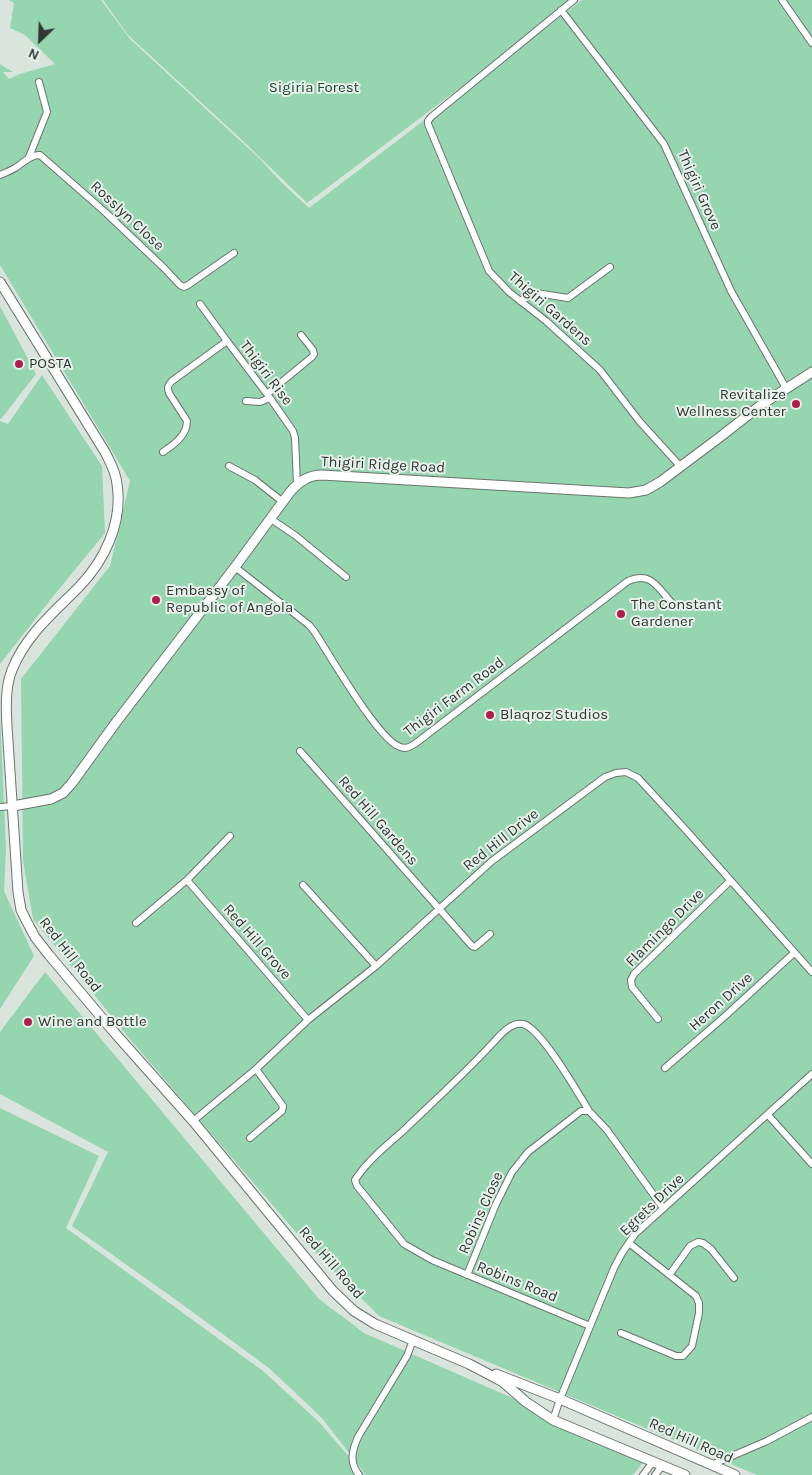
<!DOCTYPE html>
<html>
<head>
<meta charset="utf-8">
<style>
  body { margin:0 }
  #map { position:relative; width:812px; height:1475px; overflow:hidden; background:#d9e4dd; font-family:Karla,sans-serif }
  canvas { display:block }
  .north { position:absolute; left:15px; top:15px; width:50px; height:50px; -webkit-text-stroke:4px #e6f1ea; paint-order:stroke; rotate:204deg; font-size:14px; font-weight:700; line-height:20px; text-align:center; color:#323734 }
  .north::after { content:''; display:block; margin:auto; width:18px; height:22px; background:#323734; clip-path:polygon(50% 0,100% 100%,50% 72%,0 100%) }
</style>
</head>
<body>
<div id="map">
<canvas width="812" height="1475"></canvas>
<div class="north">N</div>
</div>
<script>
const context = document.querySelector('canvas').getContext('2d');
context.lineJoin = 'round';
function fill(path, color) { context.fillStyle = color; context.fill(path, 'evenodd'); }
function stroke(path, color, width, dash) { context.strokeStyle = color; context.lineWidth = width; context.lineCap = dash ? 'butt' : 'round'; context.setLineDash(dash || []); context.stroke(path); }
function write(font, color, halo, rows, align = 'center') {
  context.font = font + ' Karla,sans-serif'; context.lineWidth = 4; context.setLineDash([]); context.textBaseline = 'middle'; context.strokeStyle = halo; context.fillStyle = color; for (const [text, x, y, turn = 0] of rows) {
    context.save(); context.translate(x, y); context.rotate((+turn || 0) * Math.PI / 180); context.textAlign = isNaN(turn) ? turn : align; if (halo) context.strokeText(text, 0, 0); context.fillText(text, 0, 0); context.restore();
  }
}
const green = new Path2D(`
  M9 0H101L130 39 260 159 282 183 309 208 582 0H812V1475H757L379 1316 300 1237 129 1038 33 919 23 861 21 679 110 566 130 481 0 265V64L13 72H3L9 79 20 74 55 64 25 35 10 28 14 3Z
  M103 0H577L307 203 243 141 128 35Z
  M0 306 36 374 1 419H0Z
  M42 375 102 466 105 533 51 599 0 664V421L8 424Z
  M0 713 6 849 4 891 34 956 0 1009Z
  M45 972 319 1299 364 1333 647 1457 633 1475H366L322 1418 269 1368 179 1302 72 1226 108 1152 0 1094V1032Z
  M0 1108 99 1156 66 1228 263 1371 319 1422 365 1475H0Z`);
const street = new Path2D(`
  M574 0 431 117 428 121V124L489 271 509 292 546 321 600 370 640 422 681 467
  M782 0 812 43
  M561 10 664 144 731 291 786 388
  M29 157 47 112 39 82
  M0 175C5 173 10 171 15 168 23 163 31 154 40 155L105 212 164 268 180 285 184 287 188 285 234 253
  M520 301 536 293 568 298 610 267
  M200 304 227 341
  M267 394 312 357 314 354 313 350 301 335
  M246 401 260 402 270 398
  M163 452C174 444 187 436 187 421L169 393C167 387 168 385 172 381L227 341 270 398 293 431 295 438 297 484
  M229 466 255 480 283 502
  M271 519 296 536 346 577
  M235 567 309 625 314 631C329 654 377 737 398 746 405 750 410 747 416 743L628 581C651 571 657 587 671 602
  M300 751 472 946 475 947 490 934
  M0 807 13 806
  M187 880 308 1020
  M303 885 376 966
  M136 923 187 880 230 836
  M658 1019 632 987 631 980 634 974 730 881
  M665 1068 723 1018 794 953
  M589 1111C578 1093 541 1028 523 1024 510 1021 498 1038 490 1046 462 1076 432 1103 403 1131 386 1146 367 1161 355 1180L357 1186 362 1192 404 1244 432 1260 590 1326
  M768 1115 812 1164
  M193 1121 256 1069 308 1020 376 966 492 861 605 777 616 773 626 772 638 778 685 829 812 972
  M250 1138 282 1111 283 1106 256 1069
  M670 1274 690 1246 698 1242 703 1243 711 1249 734 1278
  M467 1275 496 1204 512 1172 528 1152 581 1111H589L607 1130 663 1208
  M621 1333 676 1356H683L692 1346 699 1313V1303L696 1296 629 1243
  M553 1420 560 1399 614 1268 622 1253 635 1234 812 1074
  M711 1465 767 1441 812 1417
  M359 1475C349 1462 352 1451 358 1437L407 1356 413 1340
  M643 1475 653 1462
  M655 1475 662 1466`);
const secondary = new Path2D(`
  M0 282 105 452C110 462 116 472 117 484 123 522 105 560 79 587 53 613 26 635 12 670 5 688 6 707 7 726L18 892 21 910 27 922 35 937 49 955 113 1031 193 1121 333 1291 354 1311 375 1324 469 1364 492 1376 503 1382 526 1402 553 1420 685 1475
  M13 806 51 799 63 793 72 783 117 721 235 567 290 492C299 482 308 475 322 475L629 493 646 490 660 482 720 437 761 405 812 372
  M496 1374 560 1399 735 1475`);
const markers = [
  [19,364,5,"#af1d4d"],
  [796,404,5,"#af1d4d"],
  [156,600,5,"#af1d4d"],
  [621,614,5,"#af1d4d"],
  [490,715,5,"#af1d4d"],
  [28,1022,5,"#af1d4d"]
];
const parkNames = [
  ["Sigiria Forest",314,88]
];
const streetNames = [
  ["Thigiri Grove",699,190,66],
  ["Rosslyn Close",127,216,43],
  ["Thigiri Gardens",550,309,41],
  ["Thigiri Rise",266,373,53],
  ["Thigiri Ridge Road",383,465,3],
  ["Thigiri Farm Road",454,697,-37],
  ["Red Hill Gardens",378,821,49],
  ["Red Hill Drive",501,840,-38],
  ["Flamingo Drive",665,928,-45],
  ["Red Hill Grove",257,942,49],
  ["Red Hill Road",70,955,52],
  ["Heron Drive",721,1002,-42],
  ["Egrets Drive",652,1205,-44],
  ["Robins Close",481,1213,-66],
  ["Red Hill Road",331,1263,49],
  ["Robins Road",517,1282,22],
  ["Red Hill Road",691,1441,24]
];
const poiNames = [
  ["POSTA",29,364],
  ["Revitalize",786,395,"right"],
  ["Wellness Center",786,412,"right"],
  ["Embassy of",166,591],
  ["Republic of Angola",166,608],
  ["The Constant",631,605],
  ["Gardener",631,622],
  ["Blaqroz Studios",500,715],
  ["Wine and Bottle",38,1022]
];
fill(green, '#95d5b0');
stroke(street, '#6b756e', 8);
stroke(secondary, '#6b756e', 11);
stroke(street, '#fff', 6);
stroke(secondary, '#fff', 9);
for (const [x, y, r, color] of markers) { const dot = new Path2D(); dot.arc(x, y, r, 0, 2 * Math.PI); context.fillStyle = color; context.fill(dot); stroke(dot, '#e6f1ea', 2); }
write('15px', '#1e4731', '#e6f1ea', parkNames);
write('15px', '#323734', '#e6f1ea', streetNames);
write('15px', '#323734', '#e6f1ea', poiNames, 'left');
</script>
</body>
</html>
